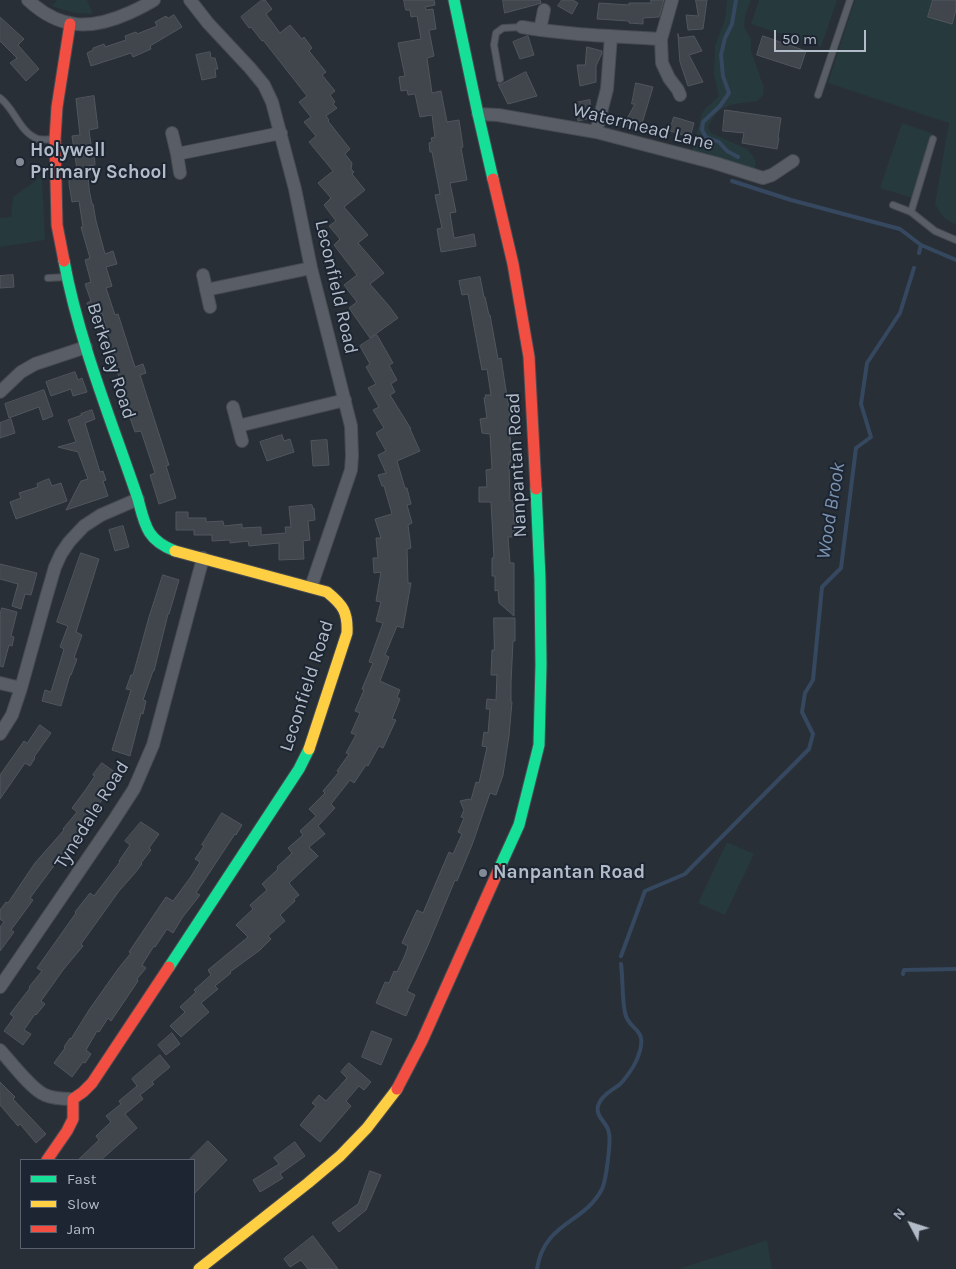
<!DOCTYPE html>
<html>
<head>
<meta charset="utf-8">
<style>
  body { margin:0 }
  #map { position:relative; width:956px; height:1269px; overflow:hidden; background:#292f36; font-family:Karla,sans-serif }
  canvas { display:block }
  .legend { position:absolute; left:20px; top:1159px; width:175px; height:90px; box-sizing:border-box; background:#1c2531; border:1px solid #58616d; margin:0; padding:6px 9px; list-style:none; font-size:15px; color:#b2bbc8 }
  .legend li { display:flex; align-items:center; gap:10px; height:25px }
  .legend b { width:25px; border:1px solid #58616d }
  .north { position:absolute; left:886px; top:1199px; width:50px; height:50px; -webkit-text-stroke:4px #1c2531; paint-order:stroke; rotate:310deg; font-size:14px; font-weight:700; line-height:20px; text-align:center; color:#b2bbc8 }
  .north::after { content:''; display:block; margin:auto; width:18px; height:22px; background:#b2bbc8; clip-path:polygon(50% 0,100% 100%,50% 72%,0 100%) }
  .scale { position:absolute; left:774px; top:30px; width:92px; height:22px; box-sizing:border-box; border:2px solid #b2bbc8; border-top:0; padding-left:6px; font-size:15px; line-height:18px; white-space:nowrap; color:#b2bbc8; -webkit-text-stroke:4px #1c2531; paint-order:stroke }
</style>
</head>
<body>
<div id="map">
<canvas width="956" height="1269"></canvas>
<ul class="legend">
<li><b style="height:6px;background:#16e098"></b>Fast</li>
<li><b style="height:6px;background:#ffcf43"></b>Slow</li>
<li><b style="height:6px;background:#f24e42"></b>Jam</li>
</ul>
<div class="north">N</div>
<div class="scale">50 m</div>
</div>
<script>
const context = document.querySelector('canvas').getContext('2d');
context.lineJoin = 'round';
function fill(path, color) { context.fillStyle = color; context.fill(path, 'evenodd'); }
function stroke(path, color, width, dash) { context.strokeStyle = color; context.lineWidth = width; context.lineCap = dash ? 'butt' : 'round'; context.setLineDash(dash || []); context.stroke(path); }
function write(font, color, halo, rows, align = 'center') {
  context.font = font + ' Karla,sans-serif'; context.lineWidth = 4; context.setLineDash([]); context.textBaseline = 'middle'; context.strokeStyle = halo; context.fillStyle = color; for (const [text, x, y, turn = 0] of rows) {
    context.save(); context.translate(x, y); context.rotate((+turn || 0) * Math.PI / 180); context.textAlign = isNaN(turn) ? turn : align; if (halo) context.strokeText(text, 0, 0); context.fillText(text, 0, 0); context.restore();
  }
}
const green = new Path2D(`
  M57 0H87L93 14C78 14 65 11 52 6Z
  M727 0H751L745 16 744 27 751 39V51L764 88 763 95 758 101C734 105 720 101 708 127L711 133 747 149 753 156 756 162 754 175 690 156 703 111 719 96 714 75 715 46 725 20Z
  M759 0H837L821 47 751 24Z
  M855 0H956V225C946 220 940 214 935 204L949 123 828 83Z
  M902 123 934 134 913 198 880 188Z
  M42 176 45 240 0 247V218L11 217 13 197Z
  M727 842 754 854 725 915 698 903Z
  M767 1240 772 1269H679Z`);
const stream = new Path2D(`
  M736 0 732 24 725 38 721 55 723 76 729 93 720 106 703 122 702 130 706 137 719 142 727 151 738 157
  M732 181 791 200 900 229 921 245 919 253
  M921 245 956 260
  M621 956 645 891 685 874 809 749 813 734 802 712 805 693 813 680 822 587 841 568 856 448 871 437 861 404 867 363 900 313 914 268
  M903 974 904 970 956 969
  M537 1269C544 1222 584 1224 602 1189 606 1181 611 1142 609 1133 608 1123 595 1117 598 1106 601 1096 612 1090 619 1085 625 1080 629 1073 633 1067 638 1059 644 1043 640 1035 635 1025 628 1026 625 1013 622 997 623 980 621 964`);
const building = new Path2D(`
  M262 0H265L272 9 266 14 280 33 290 25 302 39 304 37 312 48 309 51 326 72 322 75 335 91 330 95 335 102 333 104 337 108 326 116 329 120 328 121 350 149 345 154 352 163 351 169 354 172 352 174 365 190 344 207 368 235 358 243 384 273 370 284 389 306 398 318 370 338 349 308 357 302 344 285 357 275 334 245 340 239 329 226 336 221 324 205 331 198 318 183 333 171 309 142 316 136 304 122 311 117 299 102 307 96 263 40 262 41 251 27 249 28 241 17Z
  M404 0H434L435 5 425 7 426 10 433 9 436 29 429 30 434 56 427 58 432 93 441 91 447 122 459 120 463 147 461 148 467 180 450 183 456 212 450 213 454 238 474 234 476 246 441 252 437 229 442 228 435 195 440 194 432 152H430L429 143 432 142 431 138 435 137 432 115 420 117 415 94 408 95 407 90 401 91 399 77 405 76 398 43 421 39 417 16 411 17 410 10H406Z
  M503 0H540L541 3 538 4 505 13Z
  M562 0H573L578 3 572 14 558 6Z
  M651 0H664L659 17 643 18V24L629 23V21L597 19 599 3 629 5V3H651Z
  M696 0H707L703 29 688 30 686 15 698 16Z
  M933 0H956V10L952 24 928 17Z
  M174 15 182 27 150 46 151 49 133 57 131 53 91 66 87 53 93 50V48L104 44 105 47 126 40 125 36 136 32 137 34 157 26 155 22 166 16 168 18Z
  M0 17 24 39 18 45 39 69 26 81 10 63 17 58 0 41Z
  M678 34 679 38 694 36 702 51 689 55 703 82 688 86 680 62Z
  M528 36 534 55 520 59 513 42Z
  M763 36 806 51 800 69 757 55Z
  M587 47 602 51V53L596 66V82L580 86 577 65H585Z
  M210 52 211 58H215L218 69H215L216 77 202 80 196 55Z
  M526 72 537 96 508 104 498 84H501Z
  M636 83 653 87 640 130 623 126 635 104H632Z
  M94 96 98 128 89 130 92 152 94 151 95 165 88 166 89 189 92 204H93L96 221 105 254 113 251 117 264 106 267 112 286 106 288 115 315 118 314 135 367 143 364 146 373 140 375 169 465 166 466 176 498 159 504 150 475 155 473 141 431 135 432 120 389 122 388 107 335 108 334 102 313 91 316 87 303 91 301 85 284 91 282 85 260 90 258 81 227H83L79 201 72 202 69 184V171L77 170 72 136 80 135 76 99Z
  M590 100 591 118 578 121 575 103Z
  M725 110 781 118 778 138H779L777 149 742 143 744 133 723 131Z
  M674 117 694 123 690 137 670 131Z
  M13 275 14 287 0 288V276Z
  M480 277 484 297H485L489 315H490L498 359 501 358 510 416 512 432H510L511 462H509L510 501H513L514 523 517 522V537H508L510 563H514V616L499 603 498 590 495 591V576H492V558H494L491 502H479V487H487L486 470 492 469 490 434 482 433 480 419 487 418 484 398 486 397 485 395H491L487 369 482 370 468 294 462 295 459 281Z
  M377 335 393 363 389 365 397 380 391 384 395 392 390 395 411 429H410L420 451 397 461 405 488H407L411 504 407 505 412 523 408 525 411 548 407 549 408 583H411L403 628 397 626 385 655 389 657 380 681 400 690 397 697 400 699 392 719 396 720 383 748 379 746 368 766 366 765 354 783 350 780 331 804 335 808 318 826 325 834 309 847 318 856 289 883 299 895 294 899 295 901 280 915 285 921 268 936 271 939 260 950 230 972 231 973 215 986 218 989 201 1003 209 1012 181 1037 170 1026 185 1012 180 1007 196 992 194 990 211 975 208 970 248 937 236 925 253 909 250 905 267 890 262 884 278 869 277 867 292 853 288 848 303 835 300 831 316 816 309 809 325 793 323 791 339 772 337 771 349 754 346 753 356 735 351 733 360 713 355 711 364 690 362 689 373 663 369 662 383 623 376 621 381 602 376 601 381 572 374 573 373 558H378L376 538H381L375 519 392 514 384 486H382L378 475 386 473 378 455 386 451 376 433 384 428 373 410 379 407 368 388 376 384 366 367 370 364 360 346Z
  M75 372 78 380 82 378 87 392 73 396 71 389 51 396 46 382Z
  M44 390 53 416 43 420 39 407 9 418 5 404Z
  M92 410 95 419 85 423 100 472 103 471 106 480 103 481 108 496 66 510 81 481 88 479 78 452 58 447 76 442 68 420 82 415 81 414Z
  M11 419 15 433 0 438V423Z
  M282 435 284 441 290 439 294 452 267 461 260 442Z
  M327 440 329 465 313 466 311 441Z
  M49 479 52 486 61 483 67 501 16 519 10 502 21 498 19 493 38 487 37 484Z
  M312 505 313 509 314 508 315 520 308 521 310 540 303 541 304 559 279 560V543L249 546 248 541 230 543V540L212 541V535H194V530H176V512H188V518H206V522L223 521 224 526 242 524V528L261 527V535L286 533 285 527H291L289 507Z
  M123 526 129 547 115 551 109 530Z
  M81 553 99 559 76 632 82 635 74 658 77 659 71 675H70L61 706 42 701 45 690 51 692 64 649 60 647 68 626 57 622Z
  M0 564 37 573 31 595 25 594 21 609 12 606 18 584 0 579Z
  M163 575 179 580 169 614H168L154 671H153L143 700 146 701 143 714 141 713 130 756 112 750 131 690 126 689 131 675H133L149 617Z
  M2 608 17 612 11 636 14 637 12 646 9 645 3 667 0 666V615Z
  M494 618H515V641H513L511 683V702H512L509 736 503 775 496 795 490 793 472 845 457 881 455 880 428 945 407 991 415 995 406 1016 376 1003 385 982 389 983 394 971 397 972 405 955 408 946 402 943 417 910 423 913 449 852 453 854 462 834 458 832 464 818 461 817 464 810 460 801 469 799 471 800 476 782 479 783 487 747 482 746 484 732 488 733 490 709H486L487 699 496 700 497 675H491L492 650H494Z
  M40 725 51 733 34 757 35 758 30 766 25 763 0 799V775L24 741 27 743Z
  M102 763 119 775 107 790 108 791 97 807 70 842H71L55 862 56 863 30 898 33 900 11 930 14 932 0 951V927L4 922 0 919V910L6 902 8 903 35 863 64 830 63 829 77 812 72 808 84 792 95 776 93 775Z
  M222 813 242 825 236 835 235 834 227 846 196 893 200 895 182 918 173 933 167 929 155 947 154 946 142 965 146 968 137 979 138 981 111 1021 108 1018 99 1032 97 1031 86 1050 91 1054 85 1063 83 1062 72 1077 54 1063 65 1048 64 1047 70 1038 71 1039 89 1010 118 969 131 953 129 952 166 897 173 901 190 878 200 862 195 859 204 846 202 845Z
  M141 822 159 834 149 848 151 850 141 863 142 864 135 873 119 891 81 944 83 946 63 970 41 1001 45 1004 36 1015 35 1014 24 1030 31 1034 23 1045 4 1031 14 1017 10 1014 30 988 29 987 42 971 37 968 76 913 75 912 90 893 94 896 120 862 119 861 130 845 125 841Z
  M372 1031 392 1039 381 1065 362 1057Z
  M172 1033 180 1044 166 1055 158 1045Z
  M160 1055 170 1067 152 1082 154 1084 140 1095 143 1099 125 1114 137 1128 101 1160H78L99 1140 96 1136 111 1122 106 1116 121 1104 119 1101 137 1086 132 1079Z
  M349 1063 371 1082 364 1090 359 1086 346 1101 351 1106 320 1142 300 1125 316 1106 312 1103 319 1095 326 1101 347 1078 341 1072Z
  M0 1082 15 1097 13 1099 46 1134 36 1143 20 1124 18 1126 0 1105Z
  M208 1141 227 1160 194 1194V1160H189Z
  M295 1142 305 1156 280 1174 283 1178 260 1192 253 1180 279 1164 274 1158Z
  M370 1171 381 1175 366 1210 339 1232 332 1223 358 1204Z
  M313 1236 338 1269H308L301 1260 290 1267 284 1259Z`);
const lane = new Path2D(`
  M500 79 494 45 496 33 503 28 522 27
  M818 95 850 0
  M0 98C15 109 19 132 38 139 43 140 49 139 55 139
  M893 205 911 212 935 231 956 240
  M911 212 933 139
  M48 278 67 277`);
const street = new Path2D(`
  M28 0C60 30 91 30 129 13 138 9 146 5 154 0
  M190 0 208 23 250 68 264 85 272 102 295 189 311 268 351 426 352 456 351 470 311 587
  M672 0 661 39 662 63 669 78 678 90 680 95
  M522 27C568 35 615 36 661 39
  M540 30 544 10
  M478 114 498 115 596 132 715 163 763 178 772 175 793 161
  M596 132 607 89 611 36
  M172 133 177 154 180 173
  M177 154 281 133
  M203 275 210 307
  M206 290 311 268
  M0 392 21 372 35 364 86 347
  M233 407 242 441
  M238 426 345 400
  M0 683 21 688
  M0 734 12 715 21 688 46 598 55 567 61 554 69 542 84 526 101 515 138 499
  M0 987 112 823 134 789 153 745 203 558
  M0 1050C11 1062 31 1089 45 1095 54 1099 64 1099 73 1099`);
const fast = new Path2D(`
  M454 0 478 114 493 179
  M64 261C79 342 112 422 138 499 145 526 147 540 175 551
  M499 869 519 825 539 745 541 665 540 579 536 489
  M169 967 299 769 309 749`);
const slow = new Path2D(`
  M175 551 327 592C343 605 348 612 347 633L309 749
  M199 1269 308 1183 340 1156 367 1128 397 1089`);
const jam = new Path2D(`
  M493 179 513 264 529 357 536 489
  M64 261 57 225 55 139 57 107 70 24
  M397 1089 422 1041 499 869
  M47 1160 67 1131 73 1119V1099L83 1092 92 1083 169 967`);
const markers = [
  [20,162,5,"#828a95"],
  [483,873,5,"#828a95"]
];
const streetNames = [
  ["Watermead Lane",643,127,14],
  ["Leconfield Road",336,287,77],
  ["Berkeley Road",111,361,72],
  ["Nanpantan Road",517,465,-93],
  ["Leconfield Road",307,686,-72],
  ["Tynedale Road",92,815,-58]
];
const poiNames = [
  ["Holywell",30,151],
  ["Primary School",30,173],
  ["Nanpantan Road",493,873]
];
const waterNames = [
  ["Wood Brook",831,511,-81]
];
fill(green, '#26393c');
stroke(stream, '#35485f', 4);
fill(building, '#40464c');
stroke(building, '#51565e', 1);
stroke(lane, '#474b51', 8);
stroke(street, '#474b51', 14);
stroke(fast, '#474b51', 13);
stroke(slow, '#474b51', 13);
stroke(jam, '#474b51', 13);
stroke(lane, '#595d65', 6);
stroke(street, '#595d65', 12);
stroke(fast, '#16e098', 11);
stroke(slow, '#ffcf43', 11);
stroke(jam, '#f24e42', 11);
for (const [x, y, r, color] of markers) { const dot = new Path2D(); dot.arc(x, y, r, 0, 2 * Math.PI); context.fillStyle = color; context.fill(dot); stroke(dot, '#1c2531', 2); }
write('19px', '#b2bbc8', '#1c2531', streetNames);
write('bold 19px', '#b2bbc8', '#1c2531', poiNames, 'left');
write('italic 20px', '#7a92b0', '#1c2531', waterNames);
</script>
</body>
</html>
